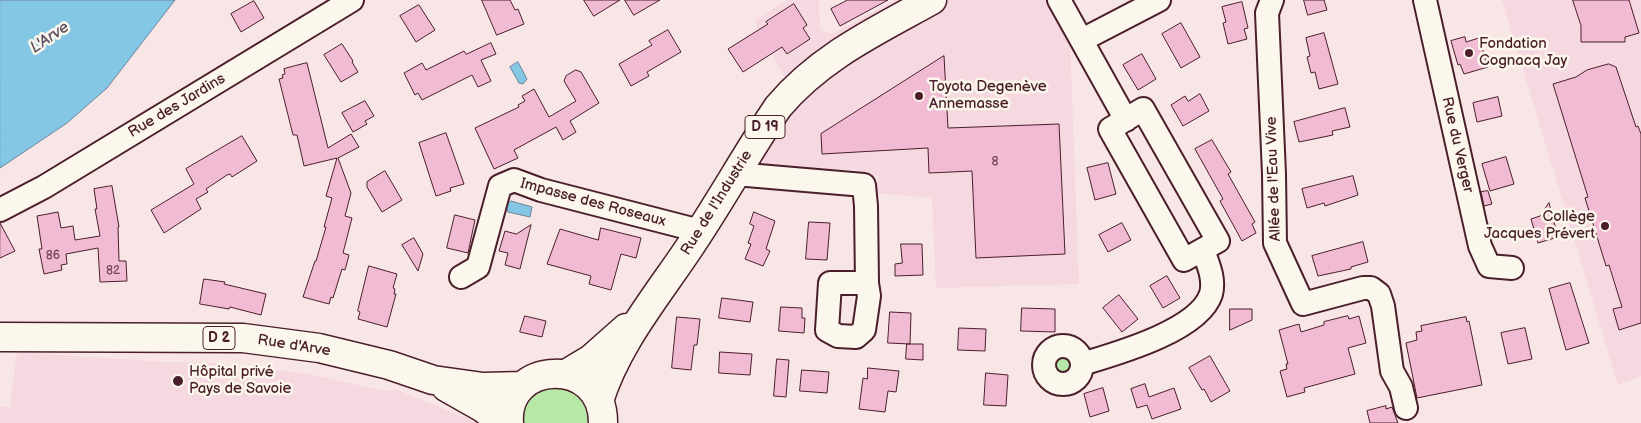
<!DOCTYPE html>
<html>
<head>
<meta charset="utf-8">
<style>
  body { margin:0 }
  canvas { display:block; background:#f8e5e5 }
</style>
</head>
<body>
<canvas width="1641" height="423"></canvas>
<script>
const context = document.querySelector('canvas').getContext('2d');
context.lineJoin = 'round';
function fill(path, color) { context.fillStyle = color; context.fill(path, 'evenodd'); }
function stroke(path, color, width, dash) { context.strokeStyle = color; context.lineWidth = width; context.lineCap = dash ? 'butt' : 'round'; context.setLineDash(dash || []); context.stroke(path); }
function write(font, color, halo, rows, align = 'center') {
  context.font = font + ' "Balsamiq Sans",sans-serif'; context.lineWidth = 5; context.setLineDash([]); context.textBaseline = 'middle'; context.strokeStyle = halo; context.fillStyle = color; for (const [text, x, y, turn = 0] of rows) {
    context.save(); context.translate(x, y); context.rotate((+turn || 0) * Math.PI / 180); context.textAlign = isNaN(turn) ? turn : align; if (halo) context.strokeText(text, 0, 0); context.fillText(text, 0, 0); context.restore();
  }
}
const built = new Path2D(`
  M787 0H819L820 30 832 34 894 0H1047L1070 42 1079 284 936 288 932 198 875 193 878 176 857 174V169L822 171 762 166 743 132 765 98 785 78 754 21Z
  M1502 0H1641V376L1618 385Z
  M17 352 166 362H203L308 374 385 391 395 389 479 423H0V406L10 407Z`);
const green = new Path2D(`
  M1049 365a14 14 0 1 1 28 0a14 14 0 1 1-28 0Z
  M559 384 585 399 592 423H521L523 406 538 389Z`);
const water = new Path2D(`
  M0 0H175L107 88 67 123 0 168Z
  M518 62 527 79 523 84 519 83 510 67Z
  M511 201 532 207 530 217 508 212 506 206Z`);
const building = new Path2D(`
  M482 0H510L515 10 518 9 524 24 497 35Z
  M584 0H620L594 16Z
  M625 0H660L634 15Z
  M848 0H888L840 26 831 9Z
  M1304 0H1324L1327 10 1308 15Z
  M1573 0H1629L1639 33 1625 37V42H1581V26Z
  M254 1 264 18 241 32 231 14Z
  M1242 2 1248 28 1244 29 1247 39 1228 44 1223 23 1226 22 1222 7Z
  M794 4 807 25 803 28 810 39 787 54 782 47 743 72 728 49 768 24 766 22Z
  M419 5 435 30 416 42 400 16Z
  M1181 23 1200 57 1181 68 1162 34Z
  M668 30 681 52 647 72 649 76 631 86 619 64 652 45 649 41Z
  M1324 33 1338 84 1319 89 1315 72 1311 73 1307 57 1310 56 1306 38Z
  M1465 37 1466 42 1479 38 1488 67 1464 74 1460 64 1458 65 1451 41Z
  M491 43 496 54 481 60 491 81 478 87 472 75 422 100 418 93 415 95 404 73 422 63 426 70 464 51 466 54Z
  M342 44 353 61 352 62 358 72 341 82 324 55Z
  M1142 54 1156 79 1138 90 1123 65Z
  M944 56 948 128 1059 124 1065 254 976 258 972 171 929 173 928 148 822 154 821 134Z
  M307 63 328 148 351 134 359 147 338 158 351 193 345 216 352 218 343 253 349 255 345 270 342 269 333 298 331 297 329 304 303 297 315 261H316L326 227H324L332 198 326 196 337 158 304 166 297 135H293L279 79 283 78 282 75 285 74 284 69Z
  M1609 64 1616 67 1636 127 1638 126 1641 134V323L1619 330 1613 309 1622 307 1609 265 1606 266 1585 198 1588 197 1553 84 1576 77 1587 70Z
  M576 70 581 72 599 103 570 121 576 132 563 140 556 127 514 150 518 158 494 169 475 128 519 107 518 105 525 101 522 96 534 89 549 117 576 101 564 81 566 76Z
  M1200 94 1209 111 1183 126 1171 105 1185 96 1188 101Z
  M1498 97 1502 116 1477 122 1473 103Z
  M365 101 374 116 365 121 367 124 353 132 342 113Z
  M1345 108 1350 127 1332 131 1333 135 1299 142 1294 122Z
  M446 133 464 184 450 188 451 191 436 196 419 143Z
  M242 136 257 161 232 177 230 174 227 175 206 189 208 192 196 199 201 209 164 233 151 210 194 184 186 169Z
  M1212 140 1231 172 1228 174 1255 222 1252 224 1256 233 1242 241 1220 201 1223 199 1195 149Z
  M1506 157 1514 184 1490 191 1482 164Z
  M1108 163 1116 194 1095 200 1087 168Z
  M385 171 402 200 382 212 367 187V182Z
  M1353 176 1358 195 1325 206 1324 203 1307 208 1302 189Z
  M112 186 119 227H118L119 261H126L127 281 100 282 98 248 66 254 67 264 61 265 62 270 44 274 39 249H42L37 216 58 212 61 228 73 226 75 240 100 236 95 209H97L94 189Z
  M1488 191 1492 204 1484 206 1481 192Z
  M1549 203 1558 237 1538 243 1531 219 1540 216Z
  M754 212 775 221 766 249 770 251 763 266 745 259 751 244 748 243 754 226 750 224Z
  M455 215 475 220 468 253 447 248Z
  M809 222 830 223 827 260 806 259Z
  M0 223 15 251 0 258Z
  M1122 223 1131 240 1108 252 1099 235Z
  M531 225 520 269 505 265 508 253 499 251 505 231 516 234Z
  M601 228 641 238 636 258 621 254 611 290 589 284 591 276 547 264 560 229 598 240Z
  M414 238 423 254 418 271 402 245Z
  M1363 242 1368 262 1351 267V269L1318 276 1312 256Z
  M901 244H922L923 275 895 276V264L902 263Z
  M369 266 397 274 393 288 395 289 394 294H396L387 327 358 319 360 312 358 311Z
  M1167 276 1180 298 1163 308 1150 286Z
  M204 279 225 282 224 284 266 294 261 315 230 307 229 309 200 304Z
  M1570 283 1589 343 1566 350 1549 289Z
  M1119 295 1138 319 1122 332 1103 308Z
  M722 298 753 302 750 322 719 318Z
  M781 307 802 308V318H805L804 333 779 331Z
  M1022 308 1055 309V332L1021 331Z
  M1230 309H1252V320L1230 330Z
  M890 312 911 313 910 344 888 343Z
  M525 316 546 321 542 337 520 332Z
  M1348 316 1349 319 1359 316 1366 343 1348 348 1355 374 1304 388 1305 392 1287 397 1280 371 1287 369 1286 364H1288L1279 330 1299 324 1301 332 1324 325V322Z
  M677 317 700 319 697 345H694L691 370 672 368Z
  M1466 317 1467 322 1469 321 1482 385 1417 398 1406 343 1417 340 1416 332 1422 331 1421 326Z
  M959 328 986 329 985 351 958 350Z
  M1525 328 1532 359 1508 364 1501 333Z
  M907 344H923V360L906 359Z
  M720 352 752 354 750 375 719 373Z
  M1210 356 1230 391 1211 402 1204 389 1202 390 1189 368Z
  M777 359 789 360 786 397 774 396Z
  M868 368 899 371 896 392 888 391 885 412 859 409 863 378 867 379Z
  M802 370 829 372 827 393 800 391Z
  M986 373 1008 375 1006 406 984 405Z
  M1145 384 1149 397 1174 388 1181 409 1152 419 1147 405 1137 408 1131 389Z
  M1103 388 1109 411 1090 417 1084 394Z
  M1386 406V409L1392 407 1398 423H1370L1367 411Z`);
const minor = new Path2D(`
  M1059 0 1126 120
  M1272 0 1267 13 1274 174 1275 243 1303 304 1363 288H1371L1379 294 1383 306 1392 371 1401 387 1406 408
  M1425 0 1480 246 1489 266 1512 268
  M1082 40 1159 0
  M1143 109 1218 241 1184 260 1110 129Z
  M735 174 864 185 866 206 867 283 869 296 864 330 856 337 838 336 827 330 830 283H867
  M0 210 44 187 352 0
  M461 277 478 267 500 186 514 180 541 190 700 231
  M1044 365a19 19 0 1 1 38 0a19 19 0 1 1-38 0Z
  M1082 364C1115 354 1199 331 1211 294 1215 279 1208 264 1203 250`);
const major = new Path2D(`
  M0 337 243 338 319 348 389 365 433 380 483 387 522 386
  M566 374 591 359 626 328
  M446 387 483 408 502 423
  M599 401C616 345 657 296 689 248 720 202 747 153 778 107 820 57 876 31 932 0
  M509 423C504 359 604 356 603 423`);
const markers = [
  [1469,53,5,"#4a1f2b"],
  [919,96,5,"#4a1f2b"],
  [1605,226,5,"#4a1f2b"],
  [178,381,6,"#4a1f2b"]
];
const numberNames = [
  ["8",995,162],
  ["86",53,256],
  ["82",113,271]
];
const shields = [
  [765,127,40],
  [219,338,32]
];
const shieldNames = [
  ["D 19",765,127],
  ["D 2",219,338]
];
const poiNames = [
  ["Fondation",1479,44],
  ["Cognacq Jay",1479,61],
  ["Toyota Degenève",929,87],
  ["Annemasse",929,104],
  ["Collège",1595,217,"right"],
  ["Jacques Prévert",1595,234,"right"],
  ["Hôpital privé",189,372],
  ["Pays de Savoie",189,389]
];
const streetNames = [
  ["Rue des Jardins",177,106,-31],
  ["Rue du Verger",1457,145,77],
  ["Allée de l'Eau Vive",1274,179,-92],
  ["Impasse des Roseaux",593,203,15],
  ["Rue de l'Industrie",717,203,-58],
  ["Rue d'Arve",294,346,9]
];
const waterNames = [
  ["L'Arve",50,38,-34]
];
fill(built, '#f6d8e0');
fill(green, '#b7e8a8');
fill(water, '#84c7e5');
stroke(water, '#6d849b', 1);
fill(building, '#f2bbd4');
stroke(building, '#4a1f2b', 1);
stroke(minor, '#4a1f2b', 26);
stroke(major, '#4a1f2b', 31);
stroke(minor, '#fbf7ec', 22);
stroke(major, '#fbf7ec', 28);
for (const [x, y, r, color] of markers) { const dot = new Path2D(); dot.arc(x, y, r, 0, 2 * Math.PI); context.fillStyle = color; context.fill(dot); stroke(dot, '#fbf7ec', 2); }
write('12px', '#744655', null, numberNames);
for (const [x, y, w] of shields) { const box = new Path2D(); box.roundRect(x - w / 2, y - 11.5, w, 23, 4); context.fillStyle = '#fbf7ec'; context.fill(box); stroke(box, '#4a1f2b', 1); }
write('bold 14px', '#4a1f2b', null, shieldNames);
write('15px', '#4a1f2b', '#fbf7ec', poiNames, 'left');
write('15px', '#4a1f2b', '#fbf7ec', streetNames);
write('italic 16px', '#5b5163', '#fbf7ec', waterNames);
</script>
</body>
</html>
